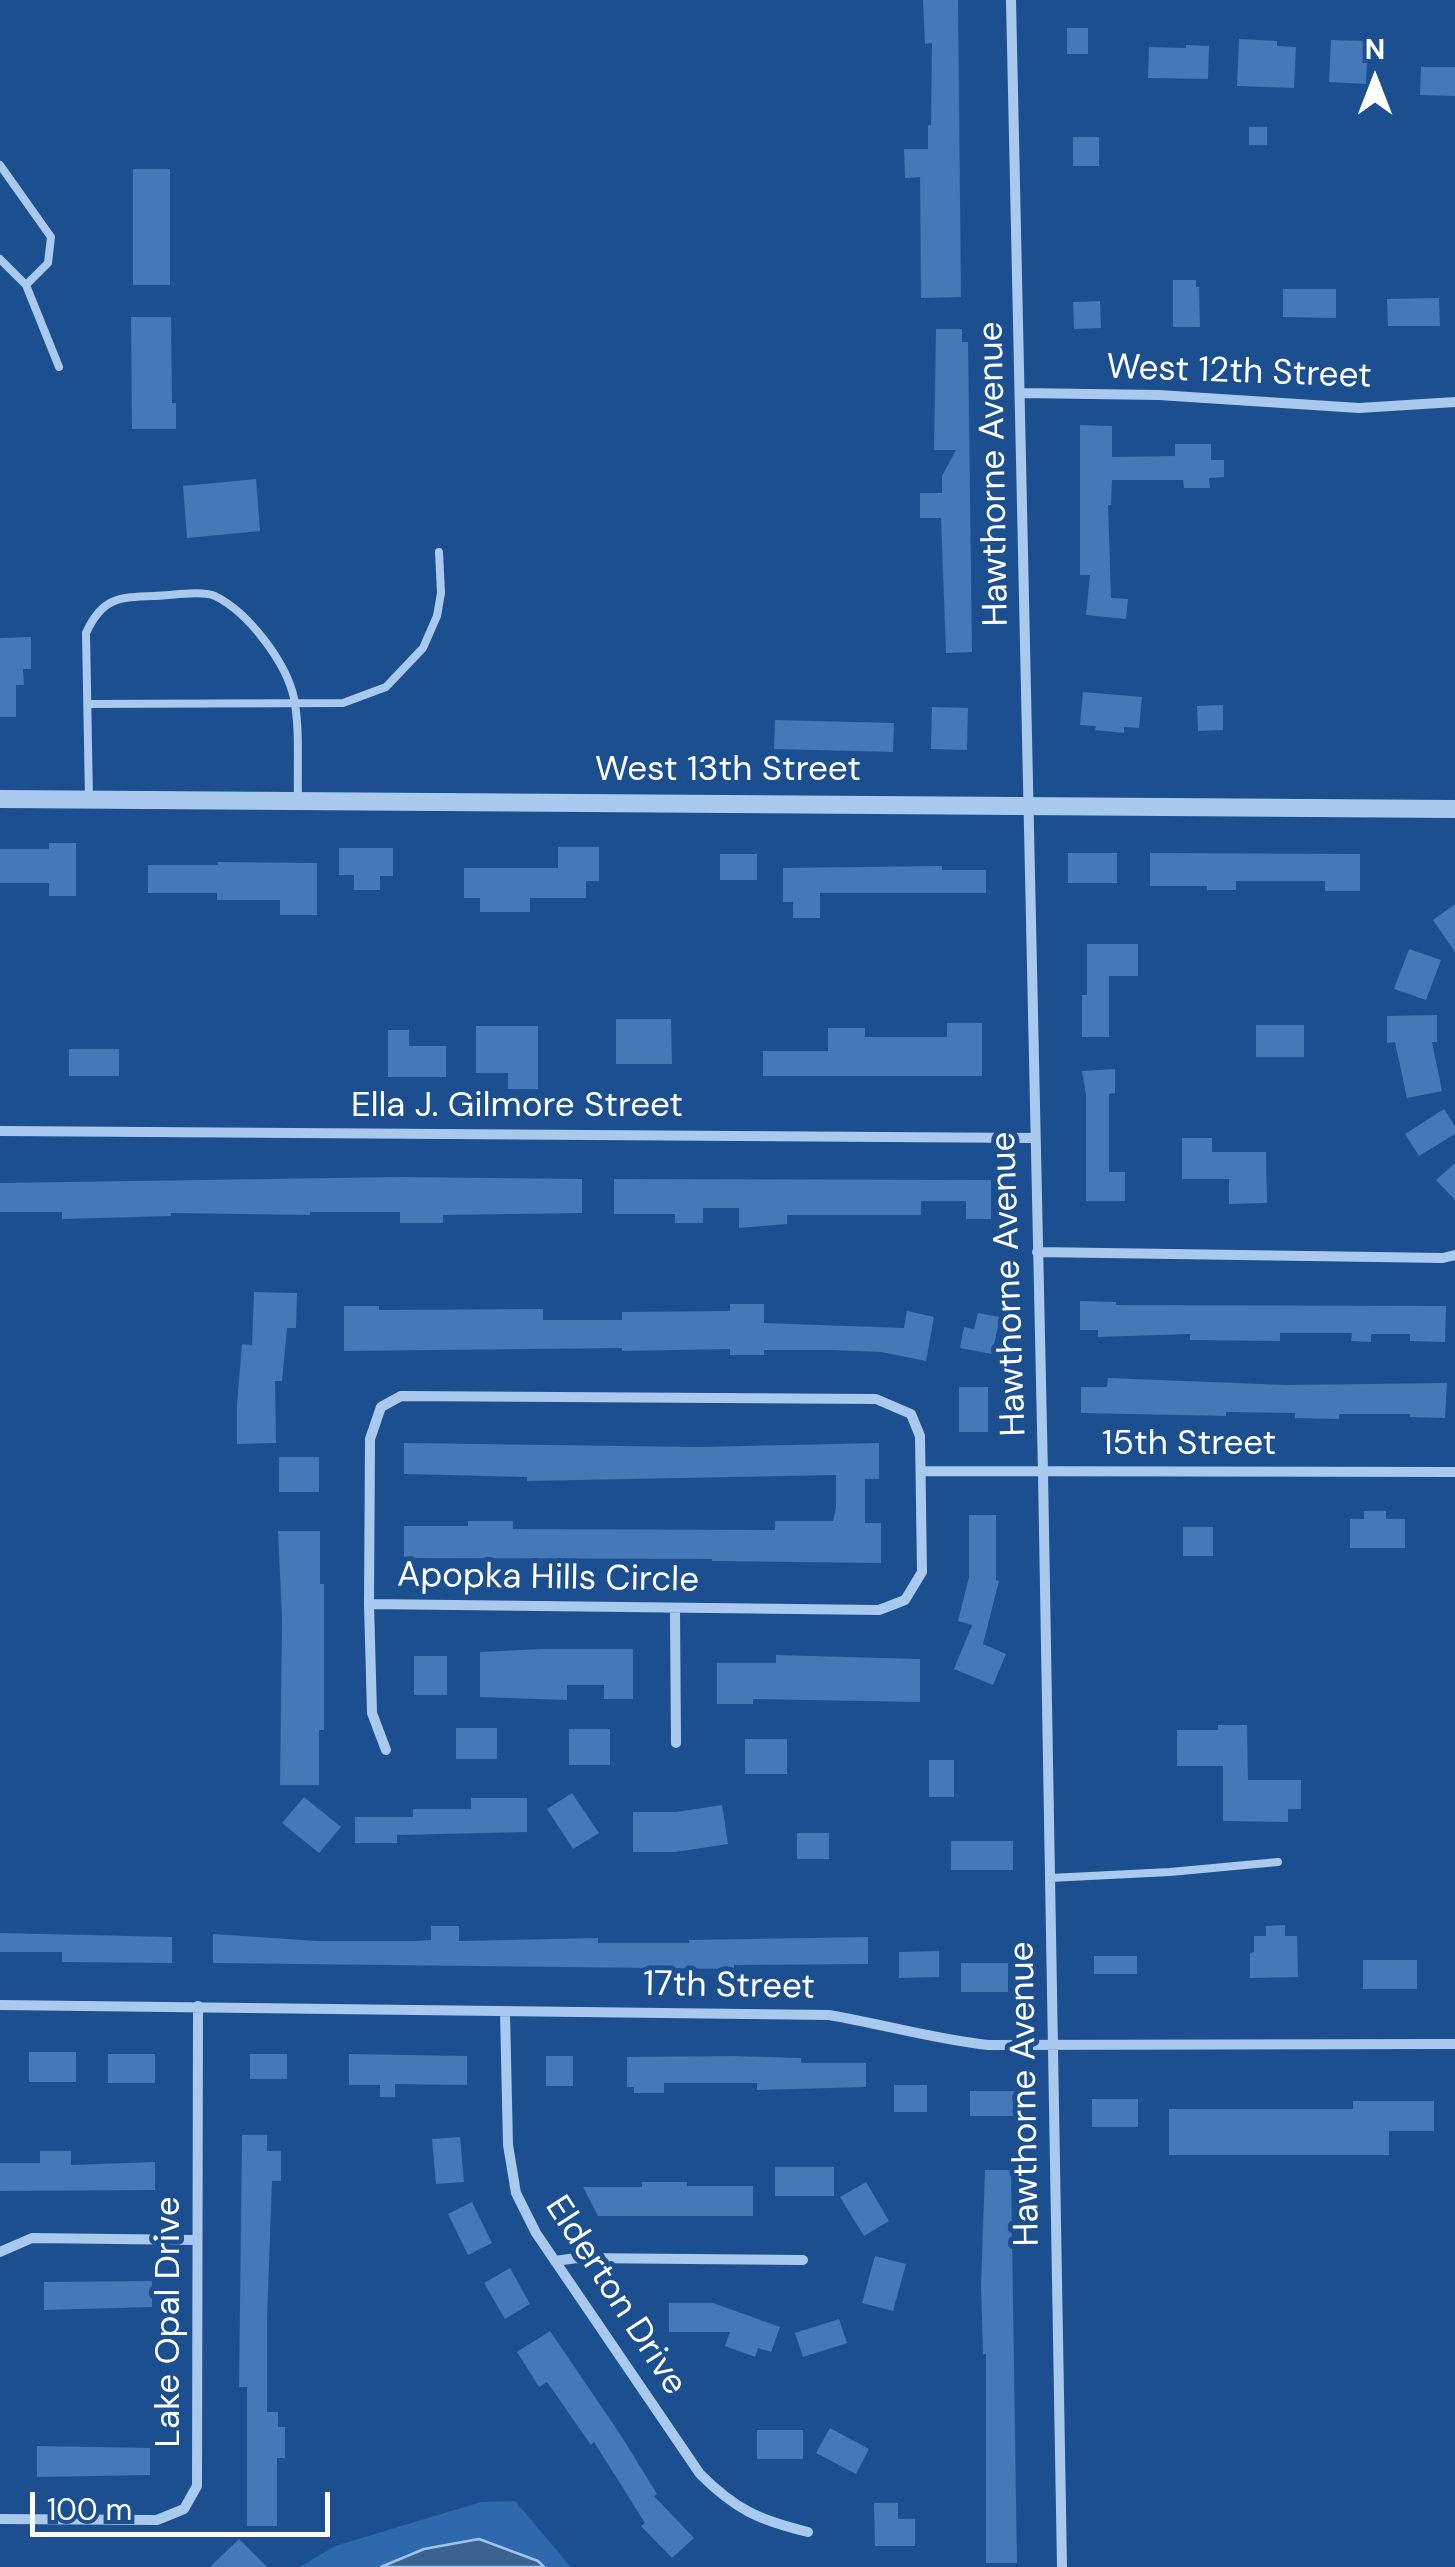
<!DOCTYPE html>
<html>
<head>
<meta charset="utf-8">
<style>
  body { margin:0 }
  #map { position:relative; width:1455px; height:2567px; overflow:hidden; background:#1b4f8f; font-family:"DM Sans",sans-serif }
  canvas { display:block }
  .north { position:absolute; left:1325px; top:30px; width:100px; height:100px; -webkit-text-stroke:8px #1b4f8f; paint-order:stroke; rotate:0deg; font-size:28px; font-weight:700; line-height:40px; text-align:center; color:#fff }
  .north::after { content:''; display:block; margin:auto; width:35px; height:45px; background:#fff; clip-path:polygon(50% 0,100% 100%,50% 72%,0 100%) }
  .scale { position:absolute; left:30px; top:2492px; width:300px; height:45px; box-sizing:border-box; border:5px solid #fff; border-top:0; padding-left:12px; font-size:30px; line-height:35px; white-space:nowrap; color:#fff; -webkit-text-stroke:8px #1b4f8f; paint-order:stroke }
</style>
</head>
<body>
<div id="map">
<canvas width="1455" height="2567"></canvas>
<div class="north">N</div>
<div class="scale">100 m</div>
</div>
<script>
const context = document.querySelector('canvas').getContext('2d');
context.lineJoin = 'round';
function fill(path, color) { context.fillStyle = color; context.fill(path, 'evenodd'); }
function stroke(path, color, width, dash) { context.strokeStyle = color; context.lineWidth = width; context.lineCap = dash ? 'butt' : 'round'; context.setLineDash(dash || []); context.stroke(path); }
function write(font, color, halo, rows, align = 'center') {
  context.font = font + ' "DM Sans",sans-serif'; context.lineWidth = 10; context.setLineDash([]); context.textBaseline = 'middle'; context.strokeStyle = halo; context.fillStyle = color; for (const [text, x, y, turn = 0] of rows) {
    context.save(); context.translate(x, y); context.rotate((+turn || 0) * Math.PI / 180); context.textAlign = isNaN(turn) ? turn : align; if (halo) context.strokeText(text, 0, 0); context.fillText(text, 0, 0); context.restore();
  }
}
const green = new Path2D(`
  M515 2501 571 2567H544L538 2561 479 2539 424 2549 381 2567H300L335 2546 481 2502Z`);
const water = new Path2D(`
  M479 2539 538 2561 544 2567H381L424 2549Z`);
const building = new Path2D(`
  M923 0H958L961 297 921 298 920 177 905 178 904 149H928V125H931L932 43 925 44Z
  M1067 28H1088V54H1067Z
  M1239 39 1277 41V46L1296 47 1294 88 1237 86Z
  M1331 40 1368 41 1366 84 1329 82Z
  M1186 45 1209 46 1208 79 1148 78 1149 47 1186 48Z
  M1421 67H1455V96L1420 95Z
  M1249 127H1267V145H1249Z
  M1073 137H1099V166H1073Z
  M133 169H170V285H133Z
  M1173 280H1196V287H1199L1200 327H1173Z
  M1283 289H1336V318L1283 317Z
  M1439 298 1440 326H1388L1387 299Z
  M1100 301 1101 328 1074 329 1073 302Z
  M131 317H171L172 403H176V429H132Z
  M936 329H962V342H968L972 652 946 653 941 518H920V493H942V476L956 450H934Z
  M1080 425 1112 426V457L1175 456V444H1211V460H1224V477L1209 478 1210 488H1184L1183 480H1112L1111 505H1108L1111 598 1128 599 1126 619 1086 615 1090 575H1080Z
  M256 479 260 531 187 538 183 486Z
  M31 637V669H23L24 685H16V717H0V638Z
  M1083 692 1142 697 1139 728 1124 727V733L1095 730 1096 726 1080 725Z
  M1223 705V730L1198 731 1197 706Z
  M932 707 968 708 967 750 931 749Z
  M775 720 894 723 893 752 774 749Z
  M49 843H76V896H49V883H0V849H49Z
  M558 847H599V881H586V898H530V912H480V898H464V868H558Z
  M339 848H393V876H380V890H354V875H339Z
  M1068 853H1117V883H1068Z
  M1150 853 1360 854V891H1325V881H1236V890H1207V886H1150Z
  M720 854H757V880H720Z
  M218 862 317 863V915H280V900H217V893H148V865H218Z
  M942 866V870H986V893H820V918H793V902H783V868Z
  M1455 904V952L1433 920Z
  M1087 944H1138V976H1109V1037H1082V995H1087Z
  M1409 949 1441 960 1426 1000 1394 989Z
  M1437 1015V1042H1432L1442 1091 1407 1098 1395 1042 1387 1043V1016Z
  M616 1019H671L672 1064H616Z
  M947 1023H982V1076H763V1051H828V1028H865V1037H947Z
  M1256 1025H1304V1057H1256Z
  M476 1026H538V1089H508V1073H476Z
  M388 1030H409V1046H446V1077H388Z
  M69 1049H119V1076H69Z
  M1115 1069V1093L1109 1094V1172H1125V1201H1086V1095L1082 1071Z
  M1444 1109 1455 1126V1134L1419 1156 1405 1134Z
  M1182 1138H1212V1152H1266L1267 1203 1229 1204V1179H1182Z
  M1455 1163V1200L1436 1180Z
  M400 1177 582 1179V1213L443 1215V1223H400V1212H310V1215L171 1213V1216L62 1219V1212H0V1183Z
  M614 1179 991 1180V1219H966V1201H921V1215H787V1224L739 1228V1208H703V1223H675V1214H614Z
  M254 1292 297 1293 296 1328H287L282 1381H275L276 1443 237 1444V1404L242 1344 252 1345Z
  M1080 1301 1116 1302V1305L1446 1306 1445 1342 1410 1341V1334H1371V1342L1351 1341 1352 1333H1280V1341L1190 1340V1334L1098 1337V1330H1080Z
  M730 1304H764V1323L904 1328 907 1311 934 1317 926 1361 881 1352 831 1350H764V1355H730V1349L622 1351V1348L344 1351V1306H379V1310L543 1309V1320H622V1312L730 1311Z
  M978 1313 1000 1317 992 1354 960 1348 964 1327 974 1329Z
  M1108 1378 1287 1385 1447 1383 1445 1418 1410 1417V1414H1339V1419L1295 1418V1413L1226 1412V1416L1081 1413V1387H1107Z
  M959 1387H988V1432H959Z
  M404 1443 698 1447 879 1443V1479H865V1523H881V1563L712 1561V1559L404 1558V1526H468V1521H513V1529L775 1530V1521H833L836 1508V1475L527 1481V1477L404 1474Z
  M279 1457H319V1492H279Z
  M1364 1511H1386V1519H1405V1548H1350V1519H1364Z
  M969 1515H996V1580L999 1581 983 1644 1006 1654 993 1685 954 1669 972 1625 958 1621 969 1577Z
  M1183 1527H1213V1556H1183Z
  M278 1531H320V1584H324V1730H319V1785H280L282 1619Z
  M542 1649H633V1699H604V1685H567V1700L480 1697V1652Z
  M776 1655 920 1659V1702L753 1699V1704H717V1663H776Z
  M414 1656H447V1695H414Z
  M1218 1725H1247L1248 1780H1301V1809H1288V1822L1223 1821V1766H1177V1730H1218Z
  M456 1728H497V1759H456Z
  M569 1729H610V1765H569Z
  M745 1739H787V1774H745Z
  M929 1760H954V1797H929Z
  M572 1793 599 1833 573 1849 547 1809Z
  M304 1797 341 1827 319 1853 282 1823Z
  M471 1798H527V1832L397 1835V1843H355V1817H413V1809H471Z
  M722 1805 728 1844 675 1852H633V1812H676Z
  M797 1833H829V1859H797Z
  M951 1841H1013V1870H951Z
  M1285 1925V1936H1297L1298 1977 1250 1978V1953L1254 1952V1936H1266V1926Z
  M431 1926H459V1941L598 1938V1943H689V1940L868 1937V1964L734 1965V1969L213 1963V1934L317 1941H415L431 1940Z
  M0 1933 172 1937V1963L62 1962V1952H0Z
  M939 1951V1977L899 1978V1952Z
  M1094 1956H1137V1974H1094Z
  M1363 1960H1417V1989H1363Z
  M961 1963H1008V1992H961Z
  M29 2052H76V2082H29Z
  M108 2054H155V2083H108Z
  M250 2054H287V2079H250Z
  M349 2054 467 2056V2085L395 2084V2097H380V2085H349Z
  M546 2056H573V2086H546Z
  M732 2056 801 2058V2063H866V2087L757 2090V2083H664V2093H634V2087H627V2057Z
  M894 2085H927V2112H894Z
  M970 2091H1015V2116H970Z
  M1092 2099H1138V2127H1092Z
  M1353 2101H1434V2131H1389V2155H1169V2109H1353Z
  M242 2135H267V2151H281V2181H272L267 2318V2412H278V2427H285V2458H277V2526H247V2387H239Z
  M460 2137 464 2182 436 2184 432 2139Z
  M40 2151H71V2165L155 2162V2190L0 2191V2163H40Z
  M775 2167H834V2196H775Z
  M985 2170H1011L1017 2563H986V2354H983L981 2285Z
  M642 2182H687V2186H753V2216H598L583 2187H642Z
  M866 2182 889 2221 864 2236 840 2197Z
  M472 2202 492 2243 468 2255 448 2214Z
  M875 2256 906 2264 893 2311 862 2303Z
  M510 2268 530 2304 505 2319 484 2283Z
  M152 2281V2307L44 2310V2282Z
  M669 2303H713L780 2327 771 2352 758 2348 755 2357 725 2346 730 2332H669Z
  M839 2319 847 2343 803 2357 795 2333Z
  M550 2331 620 2434 657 2494 654 2496 694 2538 672 2558 641 2526 645 2523 594 2442 591 2445 547 2382 539 2387 517 2352Z
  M830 2428 869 2449 856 2474 816 2453Z
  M757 2430H803V2459H757Z
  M37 2446 150 2448V2475L37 2477Z
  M874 2503H898V2519H915V2546H875Z
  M239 2539 267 2567H210Z`);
const service = new Path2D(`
  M0 165 51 237 48 263 26 285
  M0 259 26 285 59 367
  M88 704 343 703 386 687 423 648 437 616 441 593 439 552
  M89 800 86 633C102 598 118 597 154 596 170 596 200 590 215 596 248 612 286 662 294 698 300 729 297 766 298 798
  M1050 1878 1170 1872 1278 1862`);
const minor = new Path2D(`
  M1011 0 1043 1473 1062 2567
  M1021 393 1159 395 1359 408 1455 402
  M0 1131 1033 1138
  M1037 1252 1443 1258 1455 1255
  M401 1396 876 1399 911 1414 920 1436 922 1572 905 1600 879 1610 369 1604 370 1439 381 1407Z
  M922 1471 1455 1472
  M369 1604 372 1713 386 1750
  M675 1609 676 1743
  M0 2005 829 2015C882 2024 934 2039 988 2045L1455 2044
  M505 2012 508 2145 516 2193 536 2233 700 2474C736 2510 759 2520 808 2532
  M0 2252 32 2238 197 2240
  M555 2261 577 2258 803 2260
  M0 2519 157 2520 184 2509 197 2486 198 2006`);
const tertiary = new Path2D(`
  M0 799 1455 809`);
const streetNames = [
  ["West 12th Street",1239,373,2],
  ["Hawthorne Avenue",995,474,-91],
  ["West 13th Street",728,771],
  ["Ella J. Gilmore Street",517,1107],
  ["Hawthorne Avenue",1010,1284,-92],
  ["15th Street",1189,1445],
  ["Apopka Hills Circle",548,1579,1],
  ["17th Street",729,1987,1],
  ["Hawthorne Avenue",1026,2094,-91],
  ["Elderton Drive",615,2296,57],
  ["Lake Opal Drive",170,2322,-90]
];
fill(green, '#2e69ad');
fill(water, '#3c6290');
stroke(water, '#9cc4f0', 2.5);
fill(building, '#4478b7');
stroke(service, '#a9c9ee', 8);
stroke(minor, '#a9c9ee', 10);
stroke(tertiary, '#a9c9ee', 18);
write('35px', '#fff', '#1b4f8f', streetNames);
</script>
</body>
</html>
